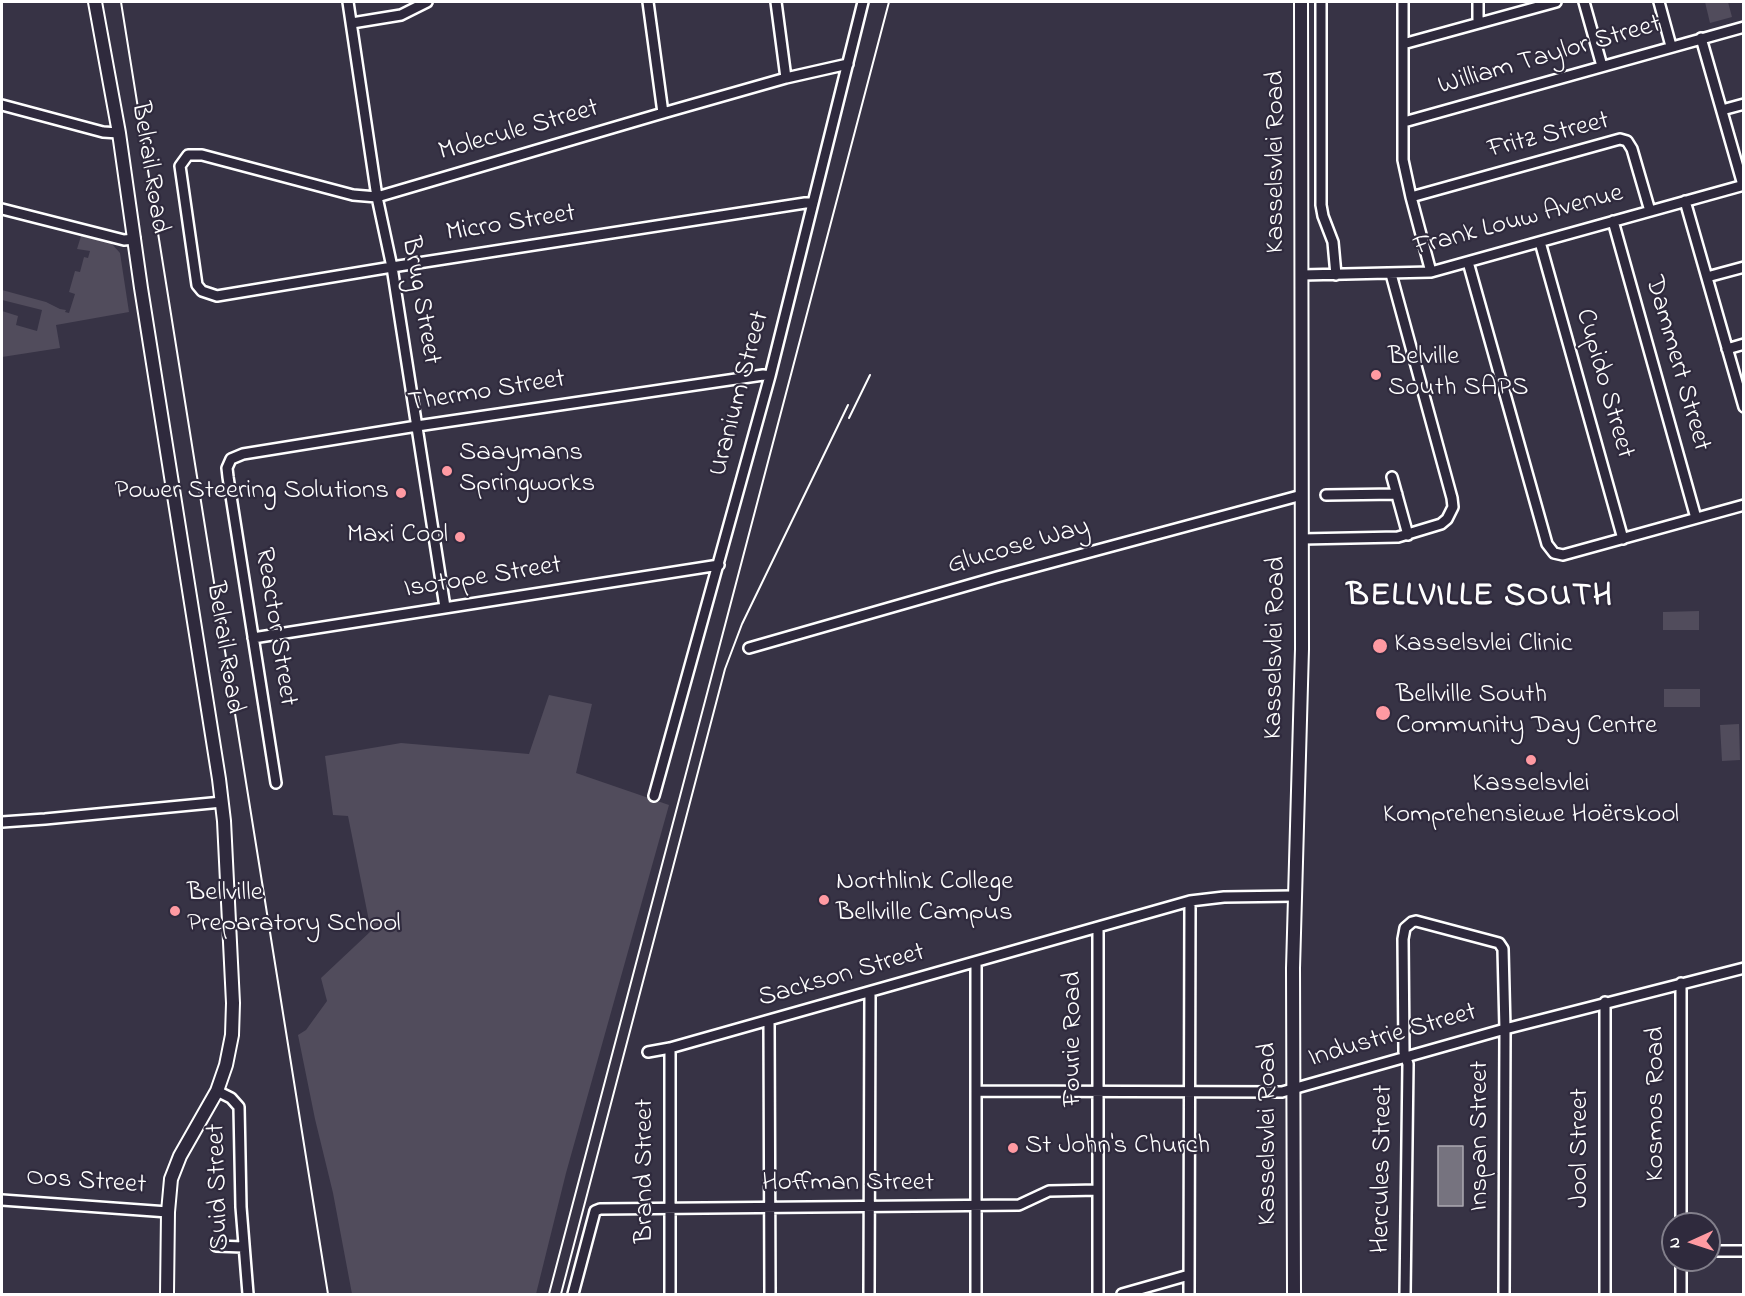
<!DOCTYPE html>
<html>
<head>
<meta charset="utf-8">
<style>
	body { margin:0 }
	#map { position:relative; width:1745px; height:1296px; overflow:hidden; background:#373345; font-family:"Indie Flower",sans-serif }
	canvas { display:block }
	.frame { position:absolute; inset:0; border:3px solid #fff; pointer-events:none }
	.north { position:absolute; left:1661px; top:1212px; width:60px; height:60px; box-sizing:border-box; background:#2f2a3d; border:2px solid #827f8b; border-radius:50%; rotate:267deg; font-size:16px; font-weight:700; line-height:24px; text-align:center; color:#fff }
	.north::after { content:''; display:block; margin:auto; width:21px; height:27px; background:#ff9aa2; clip-path:polygon(50% 0,100% 100%,50% 72%,0 100%) }
</style>
</head>
<body>
<div id="map">
<canvas width="1745" height="1296"></canvas>
<div class="frame"></div>
<div class="north">N</div>
</div>
<script>
const ctx = document.querySelector('canvas').getContext('2d');
ctx.lineJoin = 'round';
function paint(path, color) { ctx.fillStyle = color; ctx.fill(path, 'evenodd'); }
const shape = rows => new Path2D(rows.map(r => 'M' + r).join(''));
function trace(path, color, width, dash) { ctx.strokeStyle = color; ctx.lineWidth = width; ctx.lineCap = dash ? 'butt' : 'round'; ctx.setLineDash(dash || []); ctx.stroke(path); }
function write(font, color, halo, rows, align = 'center') {
  ctx.font = font + ' "Indie Flower",sans-serif'; ctx.lineWidth = 4.5; ctx.setLineDash([]); ctx.textBaseline = 'middle'; ctx.strokeStyle = halo; ctx.fillStyle = color; for (const [text, x, y, turn = 0] of rows) {
    ctx.save(); ctx.translate(x, y); ctx.rotate((+turn || 0) * Math.PI / 180); ctx.textAlign = isNaN(turn) ? turn : align; if (halo) ctx.strokeText(text, 0, 0); ctx.fillText(text, 0, 0); ctx.restore();
  }
}
paint(shape([
	[1705,2,1728,2,1732,17,1710,23],
	[81,236,111,243,120,253,129,312,56,325,60,348,2,357,2,311,18,316,16,325,37,331,42,310,2,300,2,290,46,302,60,309,66,310,65,312,69,313,75,294,69,292,75,271,80,272,84,257,88,258,90,251,77,249],
	[1699,611,1699,630,1663,630,1663,612],
	[1664,689,1700,689,1700,707,1664,707],
	[549,695,592,704,576,773,669,805,566,1173,536,1294,352,1294,333,1193,315,1119,298,1035,306,1030,327,1001,321,978,371,931,348,816,333,815,325,756,401,743,529,754],
	[1739,724,1740,760,1722,761,1720,725]
]), '#514c5c');
const water = shape([
	[1438,1146,1463,1146,1463,1206,1438,1206,1438,1146]
]);
paint(water, '#76737f');
trace(water, '#adabb2', 1.5);
const minor = shape([
	[348,2,377,197,392,267,445,607],
	[648,2,663,113],
	[776,2,786,78],
	[1321,2,1321,205,1323,216,1333,242,1336,275],
	[1403,2,1403,160,1411,197,1431,272],
	[1584,2,1602,66],
	[1659,2,1671,46],
	[352,23,401,15,427,2],
	[1478,23,1478,2],
	[1701,38,1743,185],
	[1403,44,1556,2],
	[2,105,103,132,119,133],
	[1722,110,1744,104],
	[1404,122,1744,27],
	[1411,197,1620,139,1627,141,1632,149,1650,211],
	[1685,201,1744,407],
	[813,203,805,203,392,267,217,296,202,291,197,285,180,166,188,155,202,155,353,195,377,197,663,113,786,78,848,64],
	[2,209,124,240,135,239],
	[1613,221,1696,518],
	[1540,242,1623,539],
	[1468,262,1547,544,1554,553,1563,555,1744,505],
	[1302,275,1431,272,1744,185],
	[1707,277,1744,267],
	[1727,349,1744,344],
	[1392,477,1408,535],
	[1326,495,1397,494],
	[1302,539,1398,537,1441,524,1447,519,1453,507,1452,498,1391,274],
	[253,638,719,565],
	[749,648,997,577,1302,495],
	[276,783,228,477,227,468,231,459,243,454,417,426,763,375,770,376],
	[654,796,770,376,863,2],
	[2,822,45,819,222,802],
	[1098,928,1098,1294],
	[1681,983,1681,1224],
	[769,1021,770,1294],
	[648,1052,670,1048,1190,901,1224,897,1294,896],
	[217,1091,231,1098,239,1107,241,1207,248,1294],
	[976,1091,1282,1092,1505,1029,1744,968],
	[2,1200,168,1212],
	[216,1246,243,1247],
	[1709,1251,1744,1251],
	[573,1294,594,1215,595,1211,600,1209,1019,1205,1049,1191,1098,1190],
	[670,1294,670,1048],
	[869,1294,870,992],
	[976,1294,976,962],
	[1122,1294,1189,1275],
	[1189,1294,1190,901],
	[1405,1294,1408,1064,1404,1052,1403,939,1405,928,1412,922,1416,921,1499,943,1503,949,1505,1029,1504,1294],
	[1605,1294,1605,1002],
	[1681,1294,1681,1260]
]);
const tertiary = shape([
	[95,2,119,133,141,288,219,779,224,821,233,1003,232,1035,226,1065,217,1091,180,1156,171,1179,168,1212,167,1294],
	[1294,1294,1293,968,1302,649,1301,2]
]);
trace(minor, '#fff', 14);
trace(tertiary, '#fff', 16);
trace(minor, '#2f2a3d', 9);
trace(tertiary, '#2f2a3d', 12);
trace(shape([
	[121,2,328,1294],
	[849,418,870,375],
	[549,1294,889,2],
	[561,1294,725,669,742,624,848,405]
]), '#fff', 2);
for (const [x, y, r, color] of [
	[1376,375,6,"#ff9aa2"],
	[447,471,6,"#ff9aa2"],
	[401,493,6,"#ff9aa2"],
	[460,537,6,"#ff9aa2"],
	[1380,646,8,"#ff9aa2"],
	[1383,713,8,"#ff9aa2"],
	[1531,760,6,"#ff9aa2"],
	[824,900,6,"#ff9aa2"],
	[175,911,6,"#ff9aa2"],
	[1013,1148,6,"#ff9aa2"]
]) { const dot = new Path2D(); dot.arc(x, y, r, 0, 2 * Math.PI); ctx.fillStyle = color; ctx.fill(dot); trace(dot, '#2f2a3d', 2); }
write('27px', '#fff', '#2f2a3d', [
	["William Taylor Street",1550,57,-16],
	["Molecule Street",519,132,-16],
	["Fritz Street",1549,137,-14],
	["Kasselsvlei Road",1278,162,-90],
	["Belrail Road",148,168,81],
	["Frank Louw Avenue",1519,222,-15],
	["Micro Street",511,225,-9],
	["Brug Street",419,301,80],
	["Dammert Street",1676,364,74],
	["Cupido Street",1603,384,74],
	["Thermo Street",487,393,-9],
	["Uranium Street",741,394,-75],
	["Glucose Way",1019,548,-16],
	["Isotope Street",483,579,-9],
	["Reactor Street",274,627,81],
	["Belrail Road",223,648,81],
	["Kasselsvlei Road",1277,648,-89],
	["Sackson Street",842,977,-16],
	["Industrie Street",1393,1037,-16],
	["Fourie Road",1075,1039,-90],
	["Kosmos Road",1658,1104,-90],
	["Kasselsvlei Road",1270,1134,-90],
	["Inspan Street",1482,1136,-90],
	["Jool Street",1582,1148,-90],
	["Hercules Street",1384,1169,-89],
	["Brand Street",647,1171,-90],
	["Oos Street",86,1183,4],
	["Hoffman Street",848,1185],
	["Suid Street",220,1187,-92]
]);
write('27px', '#fff', '#2f2a3d', [
	["Belville",1388,359],
	["South SAPS",1388,390],
	["Saaymans",459,455],
	["Springworks",459,486],
	["Power Steering Solutions",389,493,"right"],
	["Maxi Cool",448,537,"right"],
	["Kasselsvlei Clinic",1394,646],
	["Bellville South",1396,697],
	["Community Day Centre",1396,728],
	["Kasselsvlei",1531,786,"center"],
	["Komprehensiewe Hoërskool",1531,817,"center"],
	["Northlink College",836,884],
	["Bellville Campus",836,915],
	["Bellville",187,895],
	["Preparatory School",187,926],
	["St John's Church",1025,1148]
], 'left');
ctx.letterSpacing = '1.5px';
write('bold 33px', '#fff', '#2f2a3d', [
	["BELLVILLE SOUTH",1480,599]
]);
ctx.letterSpacing = '0px';
</script>
</body>
</html>
